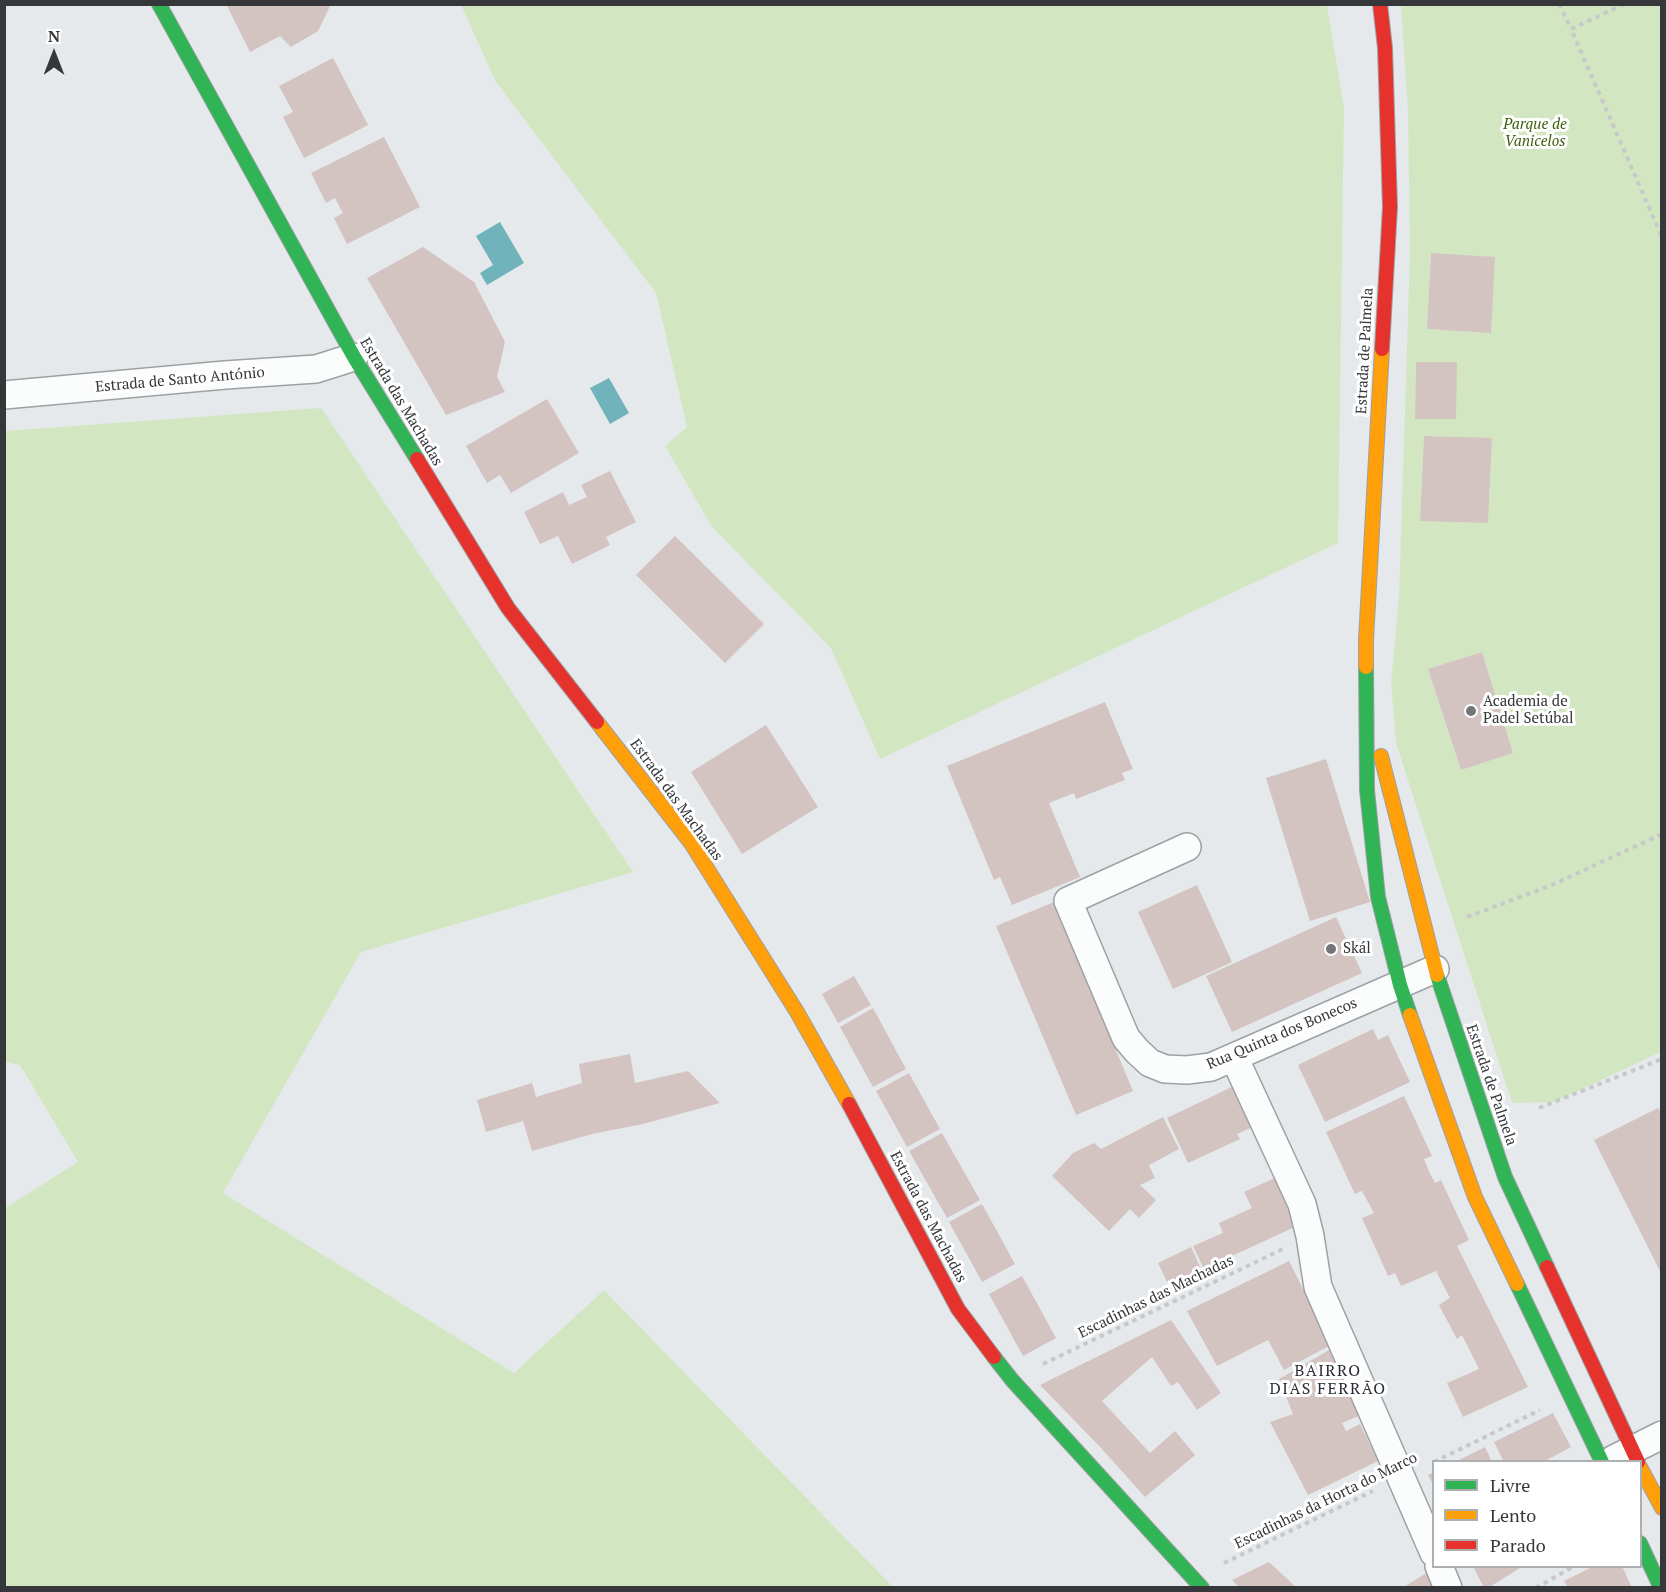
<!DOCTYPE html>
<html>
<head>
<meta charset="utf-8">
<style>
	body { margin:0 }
	#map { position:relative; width:1666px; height:1592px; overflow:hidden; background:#e6e9ec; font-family:"PT Serif",serif }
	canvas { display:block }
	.frame { position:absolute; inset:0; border:6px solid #35373a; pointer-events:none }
	.legend { position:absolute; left:1432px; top:1460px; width:210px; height:108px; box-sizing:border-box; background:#fff; border:2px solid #aeafb0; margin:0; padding:8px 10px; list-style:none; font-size:18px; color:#35373a }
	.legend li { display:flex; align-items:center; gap:12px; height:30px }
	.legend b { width:30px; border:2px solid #aeafb0 }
	.north { position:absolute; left:24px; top:24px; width:60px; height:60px; -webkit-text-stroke:4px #fff; paint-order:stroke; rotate:0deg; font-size:16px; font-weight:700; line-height:24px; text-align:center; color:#35373a }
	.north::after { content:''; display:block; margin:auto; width:21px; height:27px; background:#35373a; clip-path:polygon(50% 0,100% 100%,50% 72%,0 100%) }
</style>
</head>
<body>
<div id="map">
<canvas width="1666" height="1592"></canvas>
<div class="frame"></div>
<ul class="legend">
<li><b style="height:8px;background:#30b455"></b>Livre</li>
<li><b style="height:8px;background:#ff9f0a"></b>Lento</li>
<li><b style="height:8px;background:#e5322d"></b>Parado</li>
</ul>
<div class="north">N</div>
</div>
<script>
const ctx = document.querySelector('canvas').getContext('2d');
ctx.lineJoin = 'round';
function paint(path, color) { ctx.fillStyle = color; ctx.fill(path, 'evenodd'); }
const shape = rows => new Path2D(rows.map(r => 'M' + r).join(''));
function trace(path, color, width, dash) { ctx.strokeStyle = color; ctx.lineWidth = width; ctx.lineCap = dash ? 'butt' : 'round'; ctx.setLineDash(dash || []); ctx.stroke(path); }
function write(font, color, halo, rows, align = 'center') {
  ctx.font = font + ' "PT Serif",serif'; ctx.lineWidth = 6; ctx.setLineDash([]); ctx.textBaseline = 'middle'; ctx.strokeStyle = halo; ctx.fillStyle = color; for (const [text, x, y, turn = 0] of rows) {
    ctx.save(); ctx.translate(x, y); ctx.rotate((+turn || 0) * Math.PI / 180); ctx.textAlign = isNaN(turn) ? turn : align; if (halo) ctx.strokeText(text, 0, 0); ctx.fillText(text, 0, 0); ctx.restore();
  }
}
paint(shape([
	[461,5,1327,5,1344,108,1338,543,880,759,831,648,712,527,665,446,687,427,656,293,496,82],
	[1401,5,1661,5,1661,1052,1554,1102,1512,1103,1396,743,1391,683,1399,597,1410,252,1408,113],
	[1431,254,1495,258,1490,333,1427,329],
	[1416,362,1456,362,1456,419,1415,419],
	[1424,436,1492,439,1488,523,1420,520],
	[1482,652,1513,753,1461,770,1428,669],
	[321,408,633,872,361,952,223,1193,514,1373,604,1290,893,1587,5,1587,5,1208,78,1162,20,1065,5,1062,5,431]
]), '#d2e7c1');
paint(shape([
	[500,222,524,263,487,285,480,273,493,265,476,236],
	[609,378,629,413,610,424,590,388]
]), '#70b3ba');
paint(shape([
	[226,4,331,4,318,31,291,47,280,36,250,52],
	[333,58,368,125,304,158,283,117,293,112,279,86],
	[384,137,420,207,347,244,334,218,343,213,335,198,326,203,311,173],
	[423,247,474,282,505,342,497,377,505,392,446,415,367,278],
	[1431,253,1495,257,1491,333,1427,329],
	[1416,362,1457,362,1456,419,1415,419],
	[547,399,579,453,511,493,500,475,487,483,466,446],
	[1424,436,1492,438,1488,523,1420,521],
	[610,471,636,522,606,537,610,545,572,564,558,536,540,544,524,512,563,492,569,505,587,497,581,485],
	[675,536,764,624,725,663,636,575],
	[1482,652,1513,753,1461,770,1428,669],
	[1105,702,1133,769,1122,773,1125,780,1076,799,1074,793,1049,803,1080,877,1012,905,1000,877,994,880,947,766],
	[766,725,818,807,742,854,691,772],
	[1326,759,1370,902,1310,921,1266,778],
	[1197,885,1232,962,1173,989,1138,912],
	[1054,902,1133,1091,1076,1115,996,926],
	[1336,917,1362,973,1232,1032,1206,976],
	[854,976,871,1005,838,1023,822,994],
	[873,1008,906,1069,873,1087,840,1027],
	[1373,1029,1378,1040,1388,1035,1410,1082,1325,1122,1298,1065],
	[630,1054,635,1083,688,1071,720,1103,643,1124,592,1134,532,1151,523,1121,486,1132,477,1100,532,1083,536,1097,582,1083,579,1064],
	[909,1073,940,1129,907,1147,876,1091],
	[1236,1085,1255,1126,1237,1134,1240,1139,1188,1163,1167,1118],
	[1404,1096,1432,1156,1424,1159,1430,1174,1435,1183,1441,1180,1469,1240,1457,1246,1528,1387,1463,1417,1447,1383,1479,1369,1462,1335,1457,1339,1439,1305,1450,1298,1436,1271,1401,1286,1395,1273,1388,1276,1362,1218,1374,1213,1362,1191,1355,1194,1326,1132],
	[1658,1108,1662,1114,1662,1275,1594,1140],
	[1163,1117,1179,1149,1149,1165,1155,1178,1140,1185,1156,1200,1139,1218,1130,1209,1109,1231,1052,1176,1073,1153,1094,1143,1101,1149],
	[942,1133,980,1200,947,1218,909,1151],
	[1277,1177,1299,1225,1204,1269,1193,1246,1223,1233,1219,1223,1252,1208,1244,1192],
	[982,1204,1015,1264,982,1282,949,1222],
	[1191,1247,1202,1271,1169,1286,1158,1263],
	[1289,1261,1331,1345,1284,1370,1268,1340,1217,1366,1187,1311],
	[1022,1276,1056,1338,1023,1356,989,1294],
	[1171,1320,1221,1393,1197,1410,1178,1382,1171,1386,1152,1357,1102,1401,1150,1453,1175,1431,1195,1455,1145,1497,1101,1448,1040,1385],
	[1331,1349,1349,1387,1346,1389,1359,1416,1342,1423,1346,1431,1360,1424,1378,1461,1308,1495,1270,1422,1293,1414,1279,1379],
	[1553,1413,1571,1447,1543,1462,1504,1462,1494,1442],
	[1485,1447,1492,1462,1455,1462],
	[1434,1472,1434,1486,1428,1475],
	[1269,1562,1297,1588,1240,1588,1232,1580],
	[1473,1566,1523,1566,1488,1588,1484,1588],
	[1594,1566,1622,1566,1632,1588,1568,1588,1564,1581],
	[1433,1569,1441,1588,1402,1588]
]), '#d3c3c1');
const street = shape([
	[4,395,225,375,316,369,354,357],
	[1187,847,1068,901,1126,1038,1137,1051,1150,1063,1165,1069,1187,1070,1211,1067,1435,969],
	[1234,1057,1302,1204,1310,1236,1318,1287,1434,1553],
	[1614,1459,1662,1435],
	[1439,1566,1448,1588]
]);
const fast = shape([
	[159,4,354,357,417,459],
	[1366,667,1367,790,1378,897,1400,985,1410,1015],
	[1437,975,1505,1177,1547,1267],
	[1517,1284,1602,1462],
	[994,1357,1012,1380,1202,1588],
	[1640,1543,1661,1588]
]);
const slow = shape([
	[1366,667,1366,640,1382,349],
	[597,722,691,843,797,1012,849,1104],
	[1381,756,1437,975],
	[1410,1015,1475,1197,1517,1284],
	[1640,1467,1662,1508]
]);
const jam = shape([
	[1380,4,1385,48,1390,207,1382,349],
	[417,459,508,608,597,722],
	[849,1104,958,1309,994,1357],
	[1547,1267,1638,1462]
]);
trace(street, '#9ea0a3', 30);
trace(fast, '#9ea0a3', 16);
trace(slow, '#9ea0a3', 16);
trace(jam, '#9ea0a3', 16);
trace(shape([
	[1559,4,1571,29],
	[1624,4,1571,29,1662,237],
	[1467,917,1552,885,1662,834],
	[1539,1108,1662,1059],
	[1043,1364,1283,1249],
	[1434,1462,1540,1410],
	[1224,1563,1373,1491],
	[1536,1588,1574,1566]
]), '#c7c8ca', 4, [4.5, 4.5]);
trace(street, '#fbfcfc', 27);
trace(fast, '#30b455', 14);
trace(slow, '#ff9f0a', 14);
trace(jam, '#e5322d', 14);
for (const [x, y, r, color] of [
	[1471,711,6,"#737578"],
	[1331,949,6,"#737578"]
]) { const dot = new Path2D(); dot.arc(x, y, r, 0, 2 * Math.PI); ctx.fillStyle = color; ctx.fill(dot); trace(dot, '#fff', 2); }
write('italic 15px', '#3f600d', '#fff', [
	["Parque de",1535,125],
	["Vanicelos",1535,142]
]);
write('15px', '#35373a', '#fff', [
	["Estrada de Palmela",1365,351,-87],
	["Estrada de Santo António",180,380,-5],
	["Estrada das Machadas",401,402,59],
	["Estrada das Machadas",676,800,54],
	["Rua Quinta dos Bonecos",1282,1034,-23],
	["Estrada de Palmela",1491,1085,71],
	["Estrada das Machadas",928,1217,62],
	["Escadinhas das Machadas",1156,1297,-26],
	["Escadinhas da Horta do Marco",1326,1501,-26]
]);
write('15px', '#35373a', '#fff', [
	["Academia de",1483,702],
	["Padel Setúbal",1483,719],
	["Skál",1343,949]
], 'left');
ctx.letterSpacing = '1.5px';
write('16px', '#292d33', '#fff', [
	["BAIRRO",1328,1371],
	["DIAS FERRÃO",1328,1389]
]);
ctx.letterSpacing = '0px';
</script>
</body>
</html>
